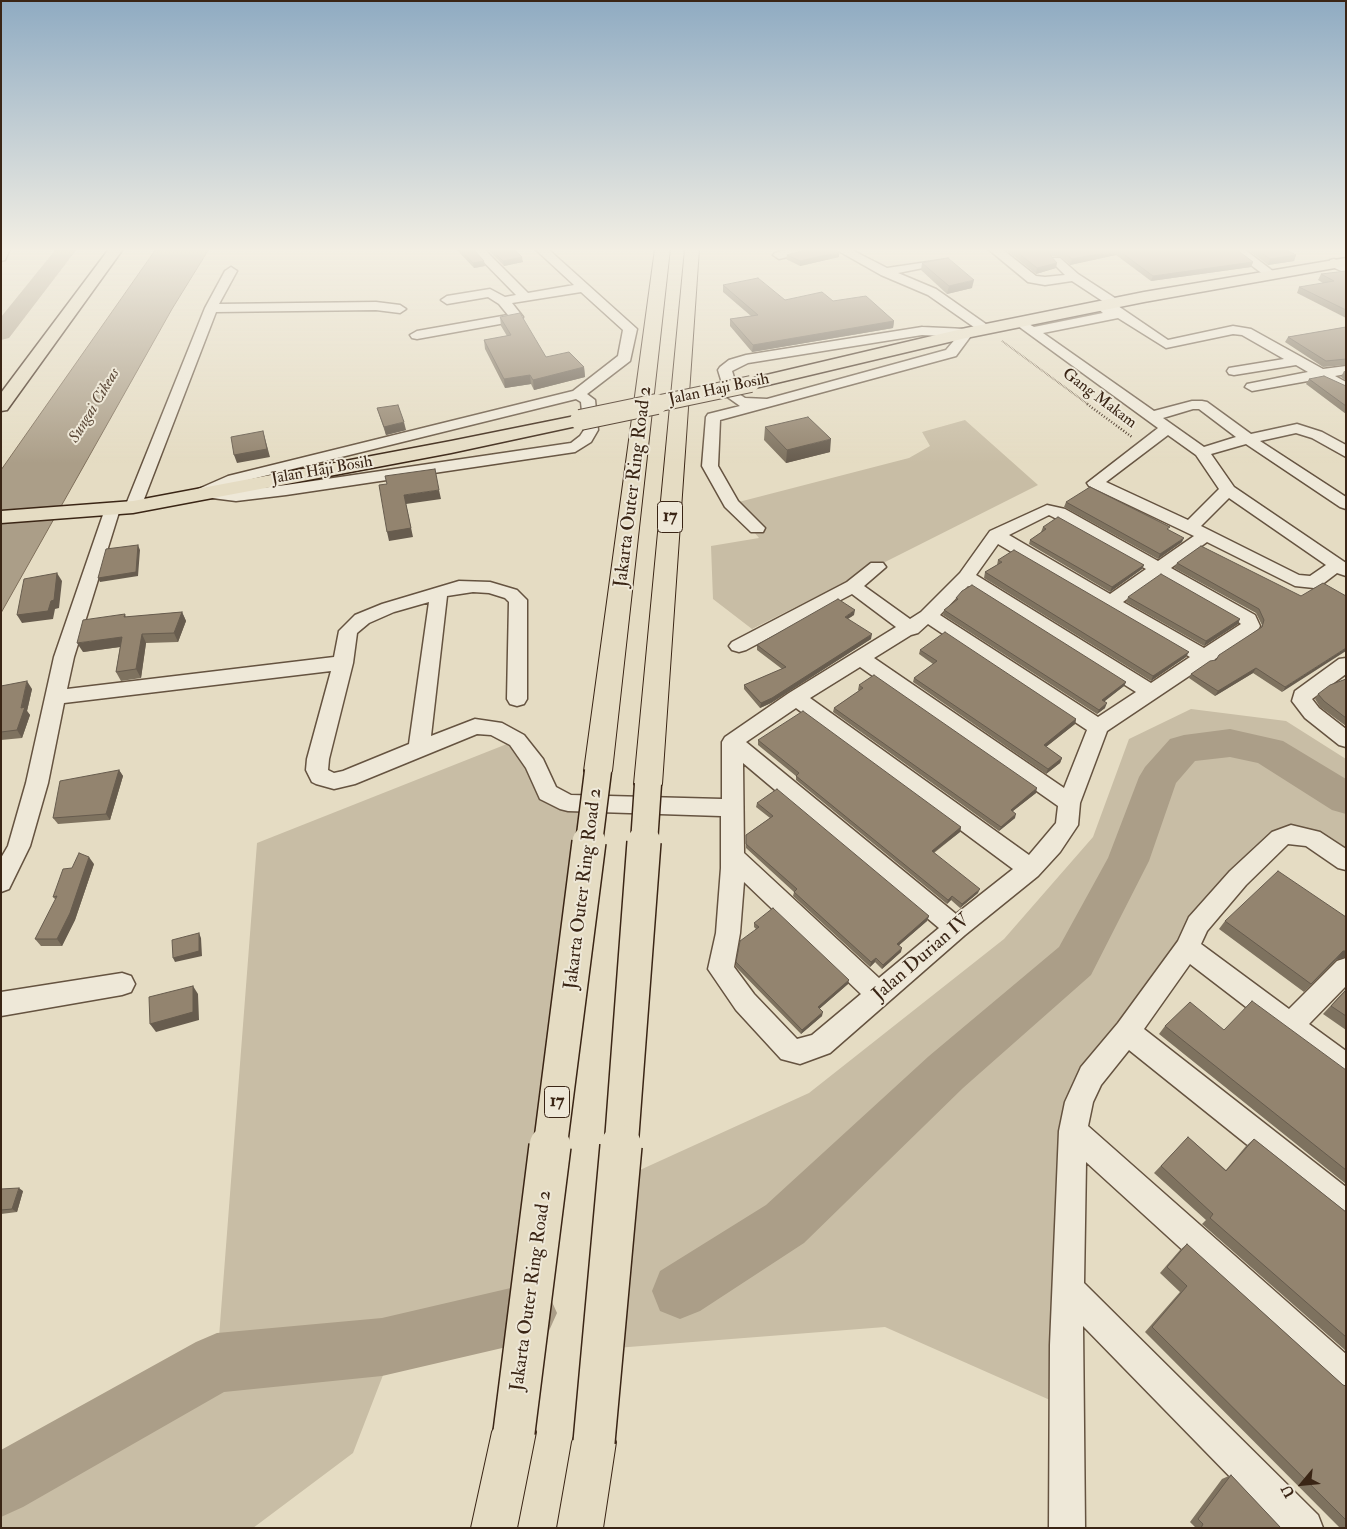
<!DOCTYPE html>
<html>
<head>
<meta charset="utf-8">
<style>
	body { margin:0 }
	#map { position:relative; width:1347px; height:1529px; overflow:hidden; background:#e5dcc3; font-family:"IM FELL Double Pica",serif }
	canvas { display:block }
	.frame { position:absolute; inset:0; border:2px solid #3a2515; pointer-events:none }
	.north { position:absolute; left:1277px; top:1459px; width:50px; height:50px; -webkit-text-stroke:4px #eee8d8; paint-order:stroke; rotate:242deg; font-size:14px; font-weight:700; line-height:20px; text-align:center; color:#3a2515 }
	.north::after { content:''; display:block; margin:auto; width:18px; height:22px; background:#3a2515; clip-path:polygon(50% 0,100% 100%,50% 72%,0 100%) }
</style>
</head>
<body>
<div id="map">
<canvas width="1347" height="1529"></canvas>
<div class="frame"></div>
<div class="north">U</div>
</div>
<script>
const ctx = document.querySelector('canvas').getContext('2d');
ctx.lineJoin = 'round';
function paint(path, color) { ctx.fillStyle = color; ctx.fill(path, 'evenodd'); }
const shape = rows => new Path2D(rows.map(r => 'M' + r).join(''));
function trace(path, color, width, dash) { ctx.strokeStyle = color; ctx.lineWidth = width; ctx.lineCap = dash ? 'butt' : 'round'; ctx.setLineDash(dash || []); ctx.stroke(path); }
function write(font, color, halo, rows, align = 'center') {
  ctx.font = font + ' "IM FELL Double Pica",serif'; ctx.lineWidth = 4; ctx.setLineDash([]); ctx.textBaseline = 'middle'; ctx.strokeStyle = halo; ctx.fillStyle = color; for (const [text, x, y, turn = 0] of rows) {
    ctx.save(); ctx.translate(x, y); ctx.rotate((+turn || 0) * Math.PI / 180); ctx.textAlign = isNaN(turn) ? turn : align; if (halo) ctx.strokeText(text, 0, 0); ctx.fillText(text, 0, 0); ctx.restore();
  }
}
paint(shape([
	[965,420,1038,485,752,629,713,599,711,546,759,538,731,504,909,458,930,446,922,432],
	[1191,709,1286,721,1346,759,1346,861,1324,845,1280,838,1091,1076,1059,1404,885,1327,603,1349,618,1180,809,1093,1004,939,1093,837,1129,739],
	[517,740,548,793,594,806,528,1313,395,1344,353,1453,253,1528,1,1528,1,1485,217,1363,257,843]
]), '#c8bda5');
const water = shape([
	[156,249,209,249,172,309,1,613,1,470,156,249]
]);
paint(water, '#ab9e88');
trace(water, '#7e6e5a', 1);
paint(shape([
	[56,249,77,249,9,338,1,340,1,317,56,249],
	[1230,729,1283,741,1346,779,1346,814,1332,810,1258,763,1230,757,1195,761,1176,783,1149,861,1091,975,963,1088,804,1243,700,1311,680,1319,660,1311,652,1291,660,1271,766,1205,929,1056,1059,947,1108,858,1139,777,1145,767,1170,739,1184,735,1230,729],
	[528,1284,548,1293,557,1313,548,1333,528,1342,382,1376,224,1392,23,1507,1,1517,1,1450,196,1342,217,1333,382,1318,528,1284]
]), '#ab9e88');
const minor = shape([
	[1,249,10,249,5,260,1,261,1,249],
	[471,249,484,249,528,293,574,285,535,249,548,249,637,329,630,361,587,394,595,400,598,430,591,442,575,452,286,495,236,501,196,496,194,493,196,490,228,476,573,391,618,356,623,330,581,292,512,303,523,317,522,320,417,339,412,338,410,335,417,331,508,315,499,304,488,297,447,304,441,300,447,296,490,289,505,297,516,295,471,249],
	[576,399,581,402,584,430,580,436,571,443,286,485,236,491,222,490,240,482,576,399],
	[790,249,814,249,812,251,779,259,773,255,775,253,790,249],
	[835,249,850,249,887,268,948,259,948,263,898,273,936,289,993,329,991,332,981,332,928,295,881,275,835,249],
	[988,249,1002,249,1036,276,1045,277,1065,275,1050,260,1052,258,1060,258,1078,274,1118,300,1120,303,1118,306,1168,340,1233,326,1251,329,1323,369,1346,366,1346,374,1335,376,1346,382,1346,392,1319,379,1252,391,1245,387,1247,384,1308,372,1296,365,1234,375,1229,374,1227,371,1229,368,1284,359,1242,335,1233,334,1166,348,1118,318,1043,333,1154,411,1192,401,1202,401,1207,402,1251,434,1297,424,1322,432,1346,445,1346,457,1312,438,1296,433,1260,441,1346,497,1346,509,1340,507,1246,444,1211,454,1234,487,1346,563,1346,576,1337,573,1320,586,1314,588,1295,586,1207,542,1171,568,1255,615,1260,626,1258,630,1215,659,1213,663,1207,664,1107,731,1080,803,1078,825,1060,852,1038,876,965,935,830,1053,800,1064,781,1059,736,1010,708,969,716,933,721,868,721,816,568,811,560,809,540,799,526,768,510,745,491,735,477,734,355,784,334,789,316,784,312,782,306,770,307,759,331,671,64,703,48,783,30,846,9,889,1,892,1,858,8,846,26,783,54,657,106,506,118,506,120,509,74,657,67,689,334,657,339,631,355,615,382,604,459,581,490,582,517,590,527,600,527,699,524,704,517,706,510,704,507,699,509,602,505,598,489,593,473,592,447,596,431,736,475,719,502,723,524,735,543,759,556,787,571,795,722,799,722,742,725,737,789,693,896,627,852,594,746,650,739,652,732,650,729,646,732,642,847,582,871,563,883,563,886,567,864,586,910,619,921,612,960,573,990,531,1047,505,1065,509,1158,561,1194,536,1089,486,1087,483,1158,428,1014,323,1020,319,1034,327,1103,313,1096,307,1104,302,1072,281,1045,285,1028,282,988,249],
	[1193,409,1199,409,1236,437,1204,447,1163,418,1193,409],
	[1168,435,1196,455,1219,489,1188,520,1106,482,1168,435],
	[1229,498,1326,565,1310,576,1299,575,1201,526,1229,498],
	[1049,515,1053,517,1146,569,1110,594,1009,535,1049,515],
	[998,544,1190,657,1151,683,976,575,998,544],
	[1159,576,1236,620,1241,624,1204,648,1123,602,1159,576],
	[968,586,1136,692,1098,717,940,615,968,586],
	[429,602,409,744,343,771,334,773,328,770,329,759,353,663,357,633,369,623,394,612,429,602],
	[928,624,1087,730,1064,788,874,658,911,635,918,633,928,624],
	[860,667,1058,806,1056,823,1029,855,810,698,860,667],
	[796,708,1013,869,956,914,746,742,796,708],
	[743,763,939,928,879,978,744,853,743,763],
	[744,882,861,994,812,1035,797,1039,754,994,734,967,740,933,744,882],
	[1230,249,1244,249,1278,275,1276,278,1268,278,1230,249],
	[1334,259,1346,264,1346,273,1330,266,1330,260,1334,259],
	[231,267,237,271,219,304,376,302,400,305,406,309,400,313,376,310,216,312,141,507,139,510,127,510,125,507,205,308,225,271,231,267],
	[922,327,966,329,973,333,956,356,720,420,718,466,738,501,765,528,763,532,751,532,725,507,702,466,706,417,708,414,740,406,726,396,718,370,720,367,729,360,746,355,922,327],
	[922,335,957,337,946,350,767,399,745,398,739,394,732,371,748,363,922,335],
	[1346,658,1346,674,1312,699,1319,708,1346,729,1346,747,1339,745,1305,718,1292,701,1295,691,1339,659,1346,658],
	[1291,825,1320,832,1346,849,1346,870,1338,868,1306,846,1288,844,1246,885,1207,931,1201,944,1289,1009,1337,961,1346,958,1346,986,1309,1024,1346,1051,1346,1080,1336,1076,1190,964,1144,1029,1346,1187,1346,1221,1336,1216,1129,1050,1101,1085,1093,1102,1088,1126,1346,1354,1346,1392,1334,1388,1086,1162,1084,1283,1318,1515,1323,1528,1280,1528,1083,1326,1085,1528,1049,1528,1050,1345,1059,1131,1065,1102,1081,1067,1118,1023,1178,941,1189,917,1230,871,1272,832,1291,825],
	[122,973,131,976,135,984,131,992,122,995,1,1016,1,992,122,973]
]);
const major = shape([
	[109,249,123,249,7,410,1,411,1,393,109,249],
	[1346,258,1346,266,1144,302,966,338,751,389,745,388,742,384,745,380,966,328,1144,292,1346,258],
	[580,415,586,416,589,420,586,424,451,453,133,513,1,523,1,511,133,501,451,441,580,415]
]);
const highway = shape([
	[655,249,670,249,612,771,608,778,598,781,588,778,584,771,655,249],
	[685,249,699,249,662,784,658,791,648,795,638,791,634,784,685,249],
	[514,1410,529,1417,536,1432,517,1528,471,1528,492,1432,499,1417,514,1410],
	[594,1420,610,1426,616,1442,603,1528,557,1528,572,1442,578,1426,594,1420]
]);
trace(minor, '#655340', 3);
trace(major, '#3a2515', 3);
trace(highway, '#3a2515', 2);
trace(shape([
	[1002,341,1089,405]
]), '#3a2515', 2, [0.5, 1]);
trace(shape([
	[1087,404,1132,437]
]), '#3a2515', 2.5, [1, 2]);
paint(minor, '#eee8d8');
paint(major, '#e5dcc3');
paint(highway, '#e5dcc3');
const majorBridgeFar1 = shape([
	[651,405,751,384]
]);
const majorBridge = shape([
	[580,420,657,404]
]);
const highwayBridgeFar2 = shape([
	[589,843,598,771],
	[644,843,648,784]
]);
const highwayBridgeFar1 = shape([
	[550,1148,589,842],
	[621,1148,644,842]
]);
const highwayBridge = shape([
	[514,1432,550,1146],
	[594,1442,621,1146]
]);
trace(majorBridgeFar1, '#3a2515', 18, []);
trace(majorBridge, '#3a2515', 22, []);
trace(highwayBridgeFar2, '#3a2515', 29, []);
trace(highwayBridgeFar1, '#3a2515', 36, []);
trace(highwayBridge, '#3a2515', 44, []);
trace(majorBridgeFar1, '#e5dcc3', 16);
trace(majorBridge, '#e5dcc3', 20);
trace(highwayBridgeFar2, '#e5dcc3', 26);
trace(highwayBridgeFar1, '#e5dcc3', 33);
trace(highwayBridge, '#e5dcc3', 41);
paint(shape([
	[456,249,473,249,485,266,474,268],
	[487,249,514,249,523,262,504,266],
	[1005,249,1236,249,1253,262,1251,267,1151,281,1116,255,1070,265,1061,257,1052,256,1051,257,1056,268,1036,274],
	[1247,249,1285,249,1296,255,1294,261,1268,265],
	[839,252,839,257,800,266,786,259,787,255],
	[922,263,972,288,947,294,921,270],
	[1346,271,1346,318,1297,293,1299,287,1323,283,1318,280,1321,274],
	[723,285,785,300,833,301,894,321,893,328,752,352,730,326,730,319,751,316,723,292],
	[500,317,546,357,584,367,585,377,534,390,531,384,505,388,485,349,484,340,507,336,501,326],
	[1346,327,1346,365,1323,367,1285,342,1288,337],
	[1344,371,1346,371,1346,381,1341,377],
	[1309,379,1346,386,1346,414,1306,384],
	[377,408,406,430,386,435],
	[765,427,830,452,786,463,764,440],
	[1066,502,1182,542,1158,559,1064,507],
	[1043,527,1144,565,1142,569,1110,592,1029,544,1030,540,1042,532,1041,532],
	[998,560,1186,657,1151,681,984,578,985,572,997,565],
	[1177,563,1301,596,1346,596,1282,692,1253,673,1215,696,1189,678,1191,674,1216,660,1261,627,1262,625,1256,613,1174,568],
	[1128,597,1238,624,1204,646,1126,602],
	[956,598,1126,682,1124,686,1104,701,1105,708,1097,714,943,615,944,610,955,602],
	[182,612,186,621,178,642,146,643,141,678,121,681,116,672,120,647,83,652,125,614,126,617],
	[854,615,848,619,871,639,771,703,760,708,744,689,744,685,782,669,757,650,757,645],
	[920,650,1076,719,1075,724,1046,747,1062,758,1060,763,1046,774,913,682,914,678,933,664,919,654],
	[1346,679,1346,726,1320,707,1315,699,1318,694],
	[859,685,1036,793,1013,811,1015,818,999,831,833,712,834,708,859,691,858,690],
	[1,686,32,689,27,711,30,715,22,738,1,740],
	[758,740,961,827,960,832,934,853,978,893,960,908,951,900,947,904,796,780,796,776,758,745],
	[119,770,123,776,110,820,58,824,53,818],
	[757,803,929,916,927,921,899,945,901,952,882,969,875,962,870,967,793,896,794,892,746,848,746,835,770,818,756,807],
	[94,864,75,920,62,946,41,946,35,939,56,900,53,897,72,868],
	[1225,921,1336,960,1304,992,1219,929],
	[754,923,848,984,819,1009,822,1016,801,1034,736,967,736,962,756,929,754,927],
	[1346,989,1346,1030,1323,1014],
	[1165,1026,1224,1030,1346,1070,1346,1184,1159,1034],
	[1188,1137,1226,1170,1246,1146,1254,1139,1346,1212,1346,1351,1202,1224,1206,1220,1154,1173],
	[1,1189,23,1191,17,1212,1,1214],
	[1187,1244,1343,1385,1346,1386,1346,1528,1340,1528,1145,1332,1180,1292,1160,1273,1180,1250],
	[1231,1475,1281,1528,1194,1528,1195,1527,1190,1522,1222,1479]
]), '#7e725f');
paint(shape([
	[1118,250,1116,255,1070,265,1072,259],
	[839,252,839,257,800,266,800,261],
	[1296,255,1294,261,1268,265,1270,259],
	[522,257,523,262,504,266,503,261],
	[484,261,485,266,474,268,473,263],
	[1253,262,1251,267,1151,281,1153,276],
	[1057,263,1056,268,1036,274,1037,268],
	[974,280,972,288,947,294,949,286],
	[894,321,893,328,752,352,753,345],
	[584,367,585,377,534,390,533,380],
	[530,375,531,384,505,388,504,379],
	[404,422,406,430,386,435,384,427],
	[263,431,270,457,237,463,234,455],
	[831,439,830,452,786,463,787,450],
	[439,490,441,499,406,504,413,537,389,541,387,532,404,495],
	[1184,538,1182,542,1158,559,1160,554],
	[138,545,140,550,138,576,100,582,98,578],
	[1144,565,1142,569,1110,592,1112,587],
	[57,573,62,581,59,608,55,609,53,619,22,623,17,615],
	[855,610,854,615,844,621,845,617],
	[182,612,186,621,178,642,174,633],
	[1240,619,1238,624,1204,646,1206,641],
	[142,634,146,643,141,678,136,669],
	[872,634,871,639,771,703,760,708,761,703],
	[122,637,127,646,83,652,77,643],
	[1346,648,1346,651,1282,692,1285,687],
	[1189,652,1186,657,1151,681,1153,676],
	[1256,668,1253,673,1215,696,1218,691],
	[27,681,32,689,27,711,30,715,22,738,17,730],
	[1126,682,1124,686,1100,705,1102,700],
	[1107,703,1105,708,1097,714,1099,710],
	[1076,719,1075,724,1042,750,1044,745],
	[1062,758,1060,763,1046,774,1048,769],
	[119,770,123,776,110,820,106,814],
	[1037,788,1036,793,1009,814,1011,810],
	[1016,814,1015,818,999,831,1001,827],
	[961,827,960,832,930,855,932,851],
	[89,857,94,864,75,920,62,946,57,939],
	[980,889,978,893,960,908,962,904],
	[952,896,951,900,947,904,948,900],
	[929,916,927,921,896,948,897,944],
	[199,933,201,938,202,956,175,962,173,958],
	[902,948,901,952,882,969,883,965],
	[1343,951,1346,951,1346,957,1336,960,1304,992],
	[876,958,875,962,870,967,871,962],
	[849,980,848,984,817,1011,818,1007],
	[193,986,198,994,199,1020,156,1032,150,1024],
	[823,1012,822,1016,801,1034,802,1030],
	[19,1188,23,1191,17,1212,12,1209]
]), '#675c4e');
const building = shape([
	[460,249,473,249,484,261,473,263,460,249],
	[491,249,514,249,522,257,503,261,491,249],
	[809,249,834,249,839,252,800,261,787,255,809,249],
	[1013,249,1236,249,1253,262,1153,276,1118,250,1072,259,1063,251,1053,251,1050,255,1057,263,1037,268,1013,249],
	[1256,249,1285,249,1296,255,1270,259,1256,249],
	[948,258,974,280,949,286,922,263,948,258],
	[1346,271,1346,310,1299,287,1334,281,1321,274,1346,271],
	[758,278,785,300,822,292,833,301,866,296,894,321,753,345,730,319,758,315,723,285,758,278],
	[520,313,546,357,569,352,584,367,533,380,530,375,504,379,484,340,511,335,500,317,520,313],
	[1346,327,1346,359,1326,361,1288,337,1346,327],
	[1324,376,1346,386,1346,406,1309,379,1324,376],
	[398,405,404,422,384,427,377,408,398,405],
	[808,417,831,439,787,450,765,427,808,417],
	[263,431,267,449,234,455,231,437,263,431],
	[435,469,439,490,404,495,411,528,387,532,379,485,387,484,385,476,435,469],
	[1090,487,1170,527,1167,529,1184,538,1160,554,1066,502,1090,487],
	[1058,517,1144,565,1112,587,1030,540,1046,529,1043,527,1058,517],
	[138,545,136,572,98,578,106,549,138,545],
	[1201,546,1301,596,1323,583,1346,596,1346,648,1285,687,1256,668,1218,691,1191,674,1210,661,1216,660,1219,655,1262,627,1264,620,1259,609,1177,563,1201,546],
	[1014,550,1189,652,1153,676,985,572,1002,562,998,560,1014,550],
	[57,573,54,600,51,601,48,611,17,615,24,579,57,573],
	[1161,574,1240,619,1206,641,1128,597,1161,574],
	[972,585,1126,682,1102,700,1107,703,1099,710,944,610,958,599,956,598,962,591,972,585],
	[838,599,855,610,845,617,872,634,772,698,761,703,744,685,786,667,757,645,838,599],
	[182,612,174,633,142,634,136,669,116,672,122,637,77,643,83,620,125,614,124,617,182,612],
	[945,632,1076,719,1044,745,1062,758,1048,769,914,678,937,661,920,650,945,632],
	[874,675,1037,788,1011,810,1016,814,1001,827,834,708,863,688,859,685,874,675],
	[1346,679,1346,718,1324,701,1318,694,1330,685,1346,679],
	[27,681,21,708,25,707,17,730,1,732,1,686,27,681],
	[803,711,961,827,932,851,980,889,962,904,952,896,948,900,796,776,799,773,758,740,803,711],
	[119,770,106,814,53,818,60,781,119,770],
	[777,789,929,916,897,944,902,948,883,965,876,958,871,962,794,892,797,889,746,844,746,835,773,816,757,803,777,789],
	[79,853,89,857,70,913,57,939,35,939,57,896,53,897,63,869,72,868,79,853],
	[1278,871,1346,917,1346,951,1343,951,1311,984,1225,921,1278,871],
	[773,908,849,980,818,1007,823,1012,802,1030,736,962,740,941,759,927,754,923,773,908],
	[199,933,199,951,173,958,172,940,199,933],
	[193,986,193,1012,150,1024,149,997,193,986],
	[1346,990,1346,1016,1331,1006,1346,990],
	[1252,1001,1346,1070,1346,1170,1165,1026,1190,1002,1224,1030,1252,1001],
	[1188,1137,1226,1171,1254,1139,1346,1212,1346,1337,1210,1218,1213,1214,1161,1166,1188,1137],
	[19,1188,12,1209,1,1210,1,1189,19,1188],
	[1187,1244,1343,1385,1346,1386,1346,1520,1152,1327,1187,1286,1167,1267,1187,1244],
	[1231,1475,1281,1528,1201,1528,1203,1524,1198,1519,1231,1475]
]);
paint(building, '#93846f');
trace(building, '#675c4e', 1);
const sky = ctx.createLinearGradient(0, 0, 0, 463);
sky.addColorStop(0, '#8fabc2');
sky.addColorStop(0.54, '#f3efe4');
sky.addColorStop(1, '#f3efe400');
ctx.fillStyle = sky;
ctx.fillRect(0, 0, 1347, 463);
write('16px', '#3a2515', '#eee8d8', [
	["Jalan Haji Bosih",719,390,-12],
	["Gang Makam",1099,399,37],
	["Jalan Haji Bosih",322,471,-10]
]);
write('italic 16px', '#5c4938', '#eee8d8', [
	["Sungai Cikeas",95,406,-59]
]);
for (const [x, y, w] of [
	[670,517,25],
	[557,1102,25]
]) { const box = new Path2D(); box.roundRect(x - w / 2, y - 15.5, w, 31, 4); ctx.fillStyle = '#eee8d8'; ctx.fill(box); trace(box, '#3a2515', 1); }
write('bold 18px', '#3a2515', null, [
	["17",670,517],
	["17",557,1102]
]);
write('19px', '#3a2515', '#eee8d8', [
	["Jakarta Outer Ring Road 2",634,487,-83],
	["Jakarta Outer Ring Road 2",584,889,-83],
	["Jalan Durian IV",922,958,-41],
	["Jakarta Outer Ring Road 2",532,1291,-82]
]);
</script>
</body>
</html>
